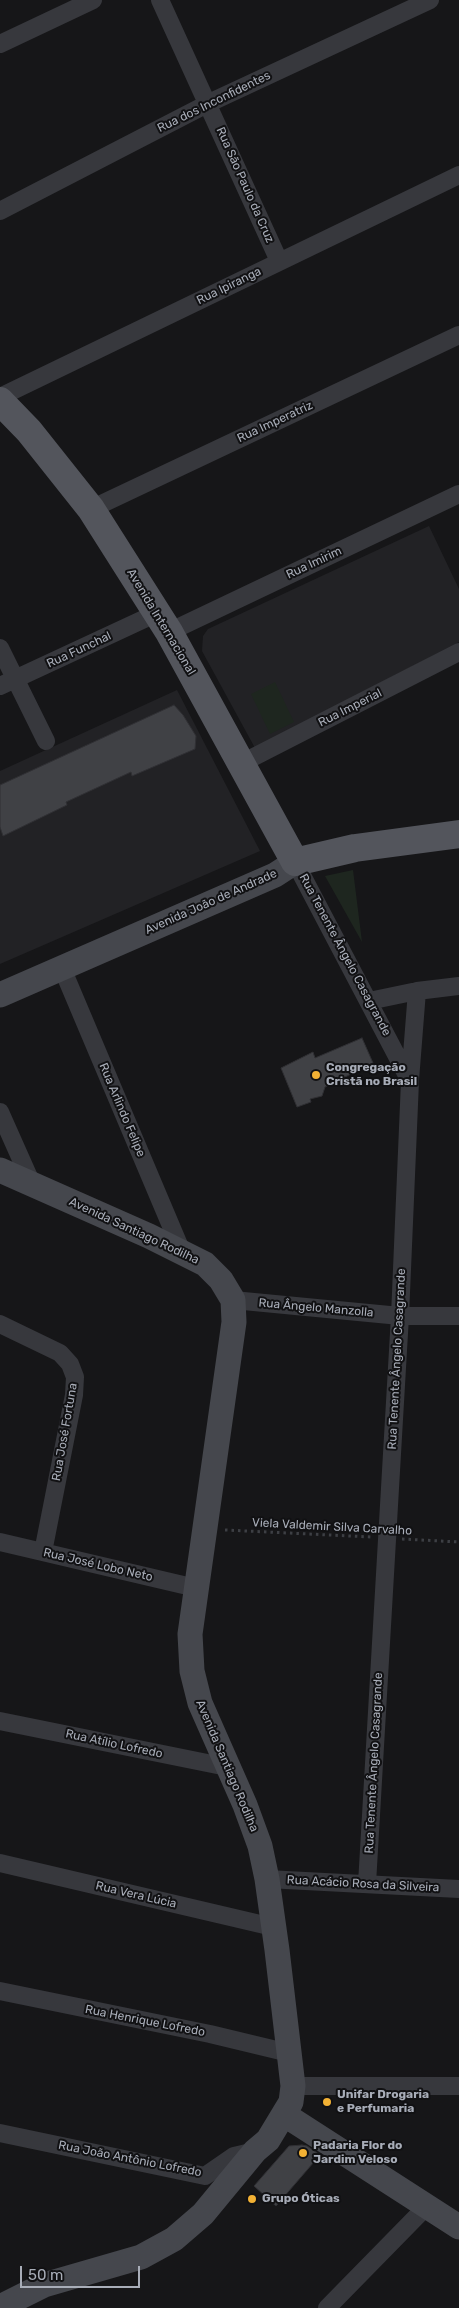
<!DOCTYPE html>
<html>
<head>
<meta charset="utf-8">
<style>
	body { margin:0 }
	#map { position:relative; width:459px; height:2308px; overflow:hidden; background:#161618; font-family:Rubik,sans-serif }
	canvas { display:block }
	.scale { position:absolute; left:20px; top:2266px; width:120px; height:22px; box-sizing:border-box; border:2px solid #a8adb8; border-top:0; padding-left:6px; font-size:15px; line-height:18px; white-space:nowrap; color:#a8adb8; -webkit-text-stroke:4px #111113; paint-order:stroke }
</style>
</head>
<body>
<div id="map">
<canvas width="459" height="2308"></canvas>
<div class="scale">50 m</div>
</div>
<script>
const ctx = document.querySelector('canvas').getContext('2d');
ctx.lineJoin = 'round';
function paint(path, color) { ctx.fillStyle = color; ctx.fill(path, 'evenodd'); }
const shape = rows => new Path2D(rows.map(r => 'M' + r).join(''));
function trace(path, color, width, dash) { ctx.strokeStyle = color; ctx.lineWidth = width; ctx.lineCap = dash ? 'butt' : 'round'; ctx.setLineDash(dash || []); ctx.stroke(path); }
function write(font, color, halo, rows, align = 'center') {
  ctx.font = font + ' Rubik,sans-serif'; ctx.lineWidth = 4; ctx.setLineDash([]); ctx.textBaseline = 'middle'; ctx.strokeStyle = halo; ctx.fillStyle = color; for (const [text, x, y, turn = 0] of rows) {
    ctx.save(); ctx.translate(x, y); ctx.rotate((+turn || 0) * Math.PI / 180); ctx.textAlign = isNaN(turn) ? turn : align; if (halo) ctx.strokeText(text, 0, 0); ctx.fillText(text, 0, 0); ctx.restore();
  }
}
paint(shape([
	[429,526,459,589,459,642,255,748,202,651,203,636,208,629],
	[177,690,260,851,0,964,0,771]
]), '#222225');
paint(shape([
	[275,682,294,722,270,734,251,694],
	[353,870,362,942,325,876]
]), '#1e261f');
const building = shape([
	[174,705,183,715,196,736,195,749,132,776,131,772,66,802,67,805,3,836,0,827,0,785,174,705],
	[362,1038,373,1063,325,1087,322,1096,310,1099,311,1102,297,1107,281,1068,313,1052,315,1058,362,1038],
	[302,2145,307,2146,320,2155,276,2206,254,2186,289,2146,302,2145]
]);
paint(building, '#404145');
trace(building, '#303034', 1);
trace(shape([
	[225,1530,371,1537],
	[402,1539,459,1542]
]), '#3d3f44', 3, [2.5, 4]);
trace(shape([
	[160,0,279,261],
	[0,44,93,0],
	[0,211,209,103,430,0],
	[0,397,459,175],
	[91,509,459,335],
	[169,632,459,494],
	[0,648,46,741],
	[0,686,157,613],
	[242,763,459,652],
	[295,862,410,1081,400,1316,367,1884],
	[62,968,182,1252],
	[369,1001,417,991,459,986],
	[410,1080,417,991],
	[0,1112,32,1184],
	[233,1300,400,1316,459,1316],
	[0,1324,60,1353,70,1364,75,1377,74,1395,43,1552],
	[0,1542,196,1588],
	[0,1721,227,1767],
	[0,1863,273,1927],
	[267,1879,459,1889],
	[0,1991,210,2034,289,2053],
	[293,2086,459,2086],
	[0,2133,205,2176,234,2156,255,2151],
	[327,2308,426,2207]
]), '#37383d', 18);
trace(shape([
	[0,995,275,875,295,862],
	[0,1170,149,1236,205,1264,221,1280,233,1300,234,1322,190,1634,192,1671,200,1703,245,1805,260,1846,267,1879,277,1950,293,2086,291,2102,268,2140,255,2151,203,2214,174,2239,141,2257,44,2285,0,2307],
	[285,2115,459,2227]
]), '#45474d', 25);
trace(shape([
	[0,401,29,431,91,509,169,632,295,862,355,848,459,834]
]), '#53555c', 28);
for (const [x, y, r, color] of [
	[316,1075,5,"#f2b134"],
	[327,2102,5,"#f2b134"],
	[303,2153,5,"#f2b134"],
	[252,2199,5,"#f2b134"]
]) { const dot = new Path2D(); dot.arc(x, y, r, 0, 2 * Math.PI); ctx.fillStyle = color; ctx.fill(dot); trace(dot, '#111113', 2); }
write('12px', '#a8adb8', '#111113', [
	["Rua dos Inconfidentes",214,102,-26],
	["Rua São Paulo da Cruz",245,185,66],
	["Rua Ipiranga",229,286,-26],
	["Rua Imperatriz",275,422,-25],
	["Rua Imirim",314,563,-25],
	["Avenida Internacional",161,622,59],
	["Rua Funchal",79,650,-25],
	["Rua Imperial",350,708,-27],
	["Avenida João de Andrade",211,902,-24],
	["Rua Tenente Ângelo Casagrande",345,955,62],
	["Rua Arlindo Felipe",122,1110,67],
	["Avenida Santiago Rodilha",134,1231,25],
	["Rua Ângelo Manzolla",316,1308,5],
	["Rua Tenente Ângelo Casagrande",397,1359,-87],
	["Rua José Fortuna",65,1432,-80],
	["Viela Valdemir Silva Carvalho",332,1527,3],
	["Rua José Lobo Neto",98,1565,13],
	["Rua Atílio Lofredo",114,1744,12],
	["Rua Tenente Ângelo Casagrande",374,1763,-87],
	["Avenida Santiago Rodilha",227,1766,67],
	["Rua Acácio Rosa da Silveira",363,1884,3],
	["Rua Vera Lúcia",136,1895,13],
	["Rua Henrique Lofredo",145,2021,11],
	["Rua João Antônio Lofredo",130,2159,11]
]);
write('bold 12px', '#a8adb8', '#111113', [
	["Congregação",326,1068],
	["Cristã no Brasil",326,1082],
	["Unifar Drogaria",337,2095],
	["e Perfumaria",337,2109],
	["Padaria Flor do",313,2146],
	["Jardim Veloso",313,2160],
	["Grupo Óticas",262,2199]
], 'left');
</script>
</body>
</html>
